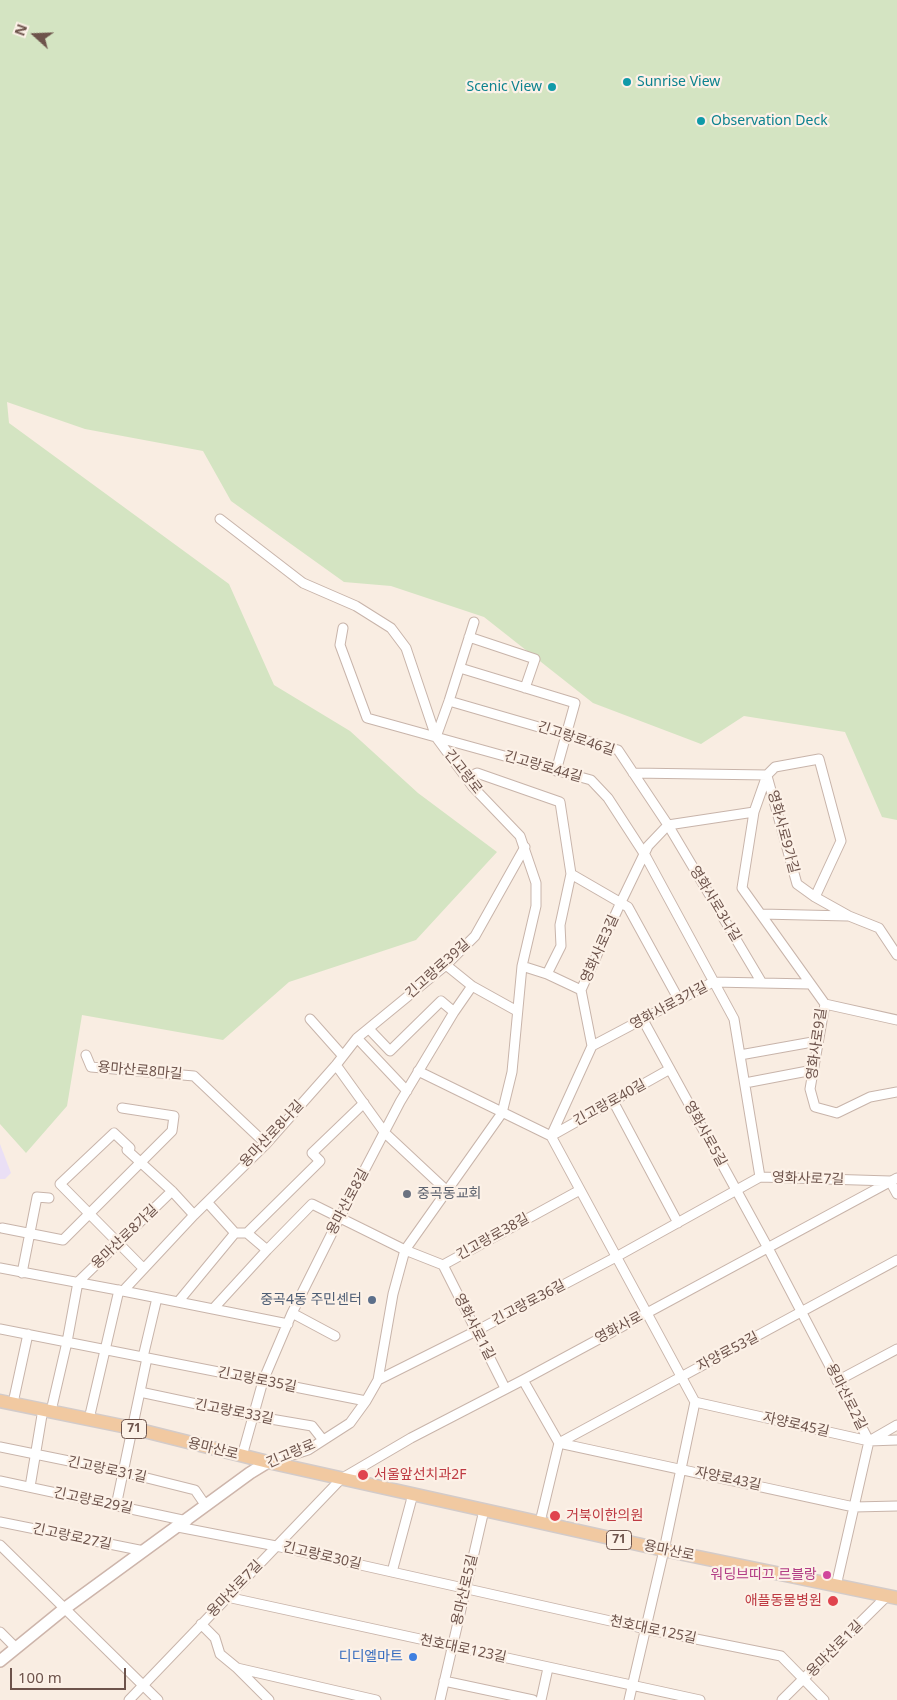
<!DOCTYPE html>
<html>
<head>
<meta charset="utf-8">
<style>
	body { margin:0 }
	#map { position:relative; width:897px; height:1700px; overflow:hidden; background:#f9ede2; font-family:"Noto Sans",sans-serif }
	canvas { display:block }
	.north { position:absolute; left:10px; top:10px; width:50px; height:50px; -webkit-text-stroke:4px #fcf1e7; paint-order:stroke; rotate:290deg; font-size:14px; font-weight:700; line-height:20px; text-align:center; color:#6d534b }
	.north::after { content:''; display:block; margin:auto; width:18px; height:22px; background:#6d534b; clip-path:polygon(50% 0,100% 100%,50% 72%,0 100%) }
	.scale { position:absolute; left:10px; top:1668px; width:116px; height:22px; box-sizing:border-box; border:2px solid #6d534b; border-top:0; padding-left:6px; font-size:15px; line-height:18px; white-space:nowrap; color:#6d534b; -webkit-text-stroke:4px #fcf1e7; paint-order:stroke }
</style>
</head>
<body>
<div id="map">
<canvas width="897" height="1700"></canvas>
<div class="north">N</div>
<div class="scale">100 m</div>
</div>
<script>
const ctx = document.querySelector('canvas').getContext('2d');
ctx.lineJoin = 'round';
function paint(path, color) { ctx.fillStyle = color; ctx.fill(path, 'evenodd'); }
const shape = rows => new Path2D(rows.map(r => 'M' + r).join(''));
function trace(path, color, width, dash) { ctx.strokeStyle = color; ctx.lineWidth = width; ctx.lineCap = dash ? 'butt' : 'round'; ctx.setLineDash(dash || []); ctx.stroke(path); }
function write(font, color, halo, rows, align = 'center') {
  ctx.font = font + ' "Noto Sans","Noto Sans KR",sans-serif'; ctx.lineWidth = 4.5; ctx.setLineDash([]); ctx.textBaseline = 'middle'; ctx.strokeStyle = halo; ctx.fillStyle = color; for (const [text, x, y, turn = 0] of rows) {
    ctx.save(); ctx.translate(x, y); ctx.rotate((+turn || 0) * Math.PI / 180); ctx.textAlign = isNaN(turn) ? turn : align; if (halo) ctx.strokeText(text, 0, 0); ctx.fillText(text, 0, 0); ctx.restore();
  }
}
paint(shape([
	[0,1144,11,1173,5,1179,0,1179]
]), '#eadff5');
paint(shape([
	[0,0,897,0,897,820,882,817,845,732,744,716,701,744,593,703,484,617,391,586,344,582,231,501,203,451,85,429,7,402,9,423,229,584,274,685,350,731,418,793,497,852,416,940,289,982,223,1040,82,1015,67,1106,26,1153,0,1124]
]), '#d4e4c2');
const minor = shape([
	[220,519,303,583,356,606,391,628,406,648,436,737,473,787,520,836,536,883,536,906,522,966,512,1072,502,1113,405,1250,393,1294,378,1380,366,1401,350,1423,308,1450,271,1462],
	[343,628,340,645,367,718,591,780,608,798,645,855,734,1019,760,1177],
	[469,637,535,659,525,688],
	[460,668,575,703,556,771],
	[449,701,618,750,668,825,762,983],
	[436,737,449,701,474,622],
	[633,773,767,775],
	[767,776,797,884,815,897,849,916,879,928,897,955],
	[466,778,477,773,560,802,571,874,560,925,561,946,547,974],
	[571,874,628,907,679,1000],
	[815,897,841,841,819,759,775,767,767,775,754,812,742,888,825,1004,810,1089,815,1107,837,1113,870,1097,897,1092],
	[761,914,848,916],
	[446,965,472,986,517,1011],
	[522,966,547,974,581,990],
	[825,1004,897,1020],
	[310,1019,342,1055],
	[643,1020,768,1248,869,1441,836,1586],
	[369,1029,390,1051,441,1001,454,1012],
	[357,1038,407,1091],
	[592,1046,713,982,810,984],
	[86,1055,91,1067,194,1076,266,1144],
	[740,1055,818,1041],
	[336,1065,385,1133,446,1190],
	[418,1071,551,1136,695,1402,664,1550,629,1700],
	[745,1083,813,1070],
	[613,1101,678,1223],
	[551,1136,592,1046,581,990,621,902,648,846,668,825,754,812],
	[551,1136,670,1069],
	[760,1177,890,1181,897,1194],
	[207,1202,235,1233],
	[2,1228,63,1240,172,1131,174,1116,122,1108],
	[247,1233,267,1250],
	[443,1265,580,1190],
	[443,1265,505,1388],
	[0,1268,123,1291,288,1324],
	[143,1268,60,1184,114,1133,130,1148,127,1150,172,1191,194,1215],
	[22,1273,37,1197,49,1198],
	[123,1291,194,1215,266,1144,336,1065,357,1038,446,965,475,936,525,847],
	[178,1302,235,1233,247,1233,320,1161,312,1153,364,1103],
	[213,1309,267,1250,312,1204,405,1250,443,1265],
	[292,1313,335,1336],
	[0,1329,366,1401],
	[143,1357,157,1298],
	[378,1380,476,1331,616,1257,760,1177],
	[523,1380,559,1443,540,1522],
	[837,1381,897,1349],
	[140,1392,253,1416,312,1426,323,1440],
	[695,1402,869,1441,897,1440],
	[13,1403,28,1334],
	[51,1411,67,1342,78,1282,172,1191],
	[89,1419,119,1290],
	[871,1440,897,1425],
	[559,1443,897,1260],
	[559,1443,854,1507,897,1506],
	[0,1447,123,1472,195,1490,206,1506],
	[242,1456,263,1381,292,1313,340,1217,400,1102,454,1012,472,986],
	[0,1481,187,1521],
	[30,1487,43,1409],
	[116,1506,147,1358],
	[0,1522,144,1551],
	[178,1527,276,1546,646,1629,781,1656,824,1700],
	[0,1545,158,1700],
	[392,1572,413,1494],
	[227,1597,700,1700],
	[201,1624,215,1638,220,1654,237,1668,269,1700],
	[0,1632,16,1648],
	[237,1668,376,1700],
	[444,1681,533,1700],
	[129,1700,341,1479,411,1438,523,1380,897,1178],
	[440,1700,484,1510],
	[541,1700,548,1668],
	[782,1700,887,1596]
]);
const secondary = shape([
	[0,1661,64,1609,250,1473,268,1462]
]);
const primary = shape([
	[0,1401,132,1428,268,1462,664,1550,897,1598]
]);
trace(minor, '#c8b4aa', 11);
trace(secondary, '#cdb5ab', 14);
trace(primary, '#d3cbc9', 15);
trace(minor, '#fff', 9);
trace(secondary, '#fff', 11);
trace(primary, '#f1c9a1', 12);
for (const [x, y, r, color] of [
	[627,82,5,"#0f9aa8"],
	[552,87,5,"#0f9aa8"],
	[701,121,5,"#0f9aa8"],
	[407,1194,5,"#6b7280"],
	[372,1300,5,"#5c6f8a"],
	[363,1475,6,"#e0444e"],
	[555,1516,6,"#e0444e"],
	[827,1575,5,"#d1479c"],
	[833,1601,6,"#e0444e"],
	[413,1657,5,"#3f7fe0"]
]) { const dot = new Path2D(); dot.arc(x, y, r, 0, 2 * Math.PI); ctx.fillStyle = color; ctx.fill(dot); trace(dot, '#fcf1e7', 2); }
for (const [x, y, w] of [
	[134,1429,25],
	[619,1540,25]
]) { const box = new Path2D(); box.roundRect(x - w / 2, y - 9.5, w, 19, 4); ctx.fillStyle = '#fcf1e7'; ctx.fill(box); trace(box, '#6d534b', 1); }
write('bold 12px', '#6d534b', null, [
	["71",134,1429],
	["71",619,1540]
]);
write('14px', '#0d838f', '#fcf1e7', [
	["Sunrise View",637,82],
	["Scenic View",542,87,"right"],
	["Observation Deck",711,121]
], 'left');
write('14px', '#6d534b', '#fcf1e7', [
	["긴고랑로46길",576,739,18],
	["긴고랑로44길",543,767,16],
	["긴고랑로",463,772,52],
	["영화사로9가길",783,832,75],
	["영화사로3나길",715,904,59],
	["영화사로3길",600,949,-66],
	["긴고랑로39길",438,969,-42],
	["영화사로3가길",669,1006,-28],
	["영화사로9길",817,1044,-82],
	["용마산로8마길",140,1071,5],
	["긴고랑로40길",610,1103,-29],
	["용마산로8나길",272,1134,-47],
	["영화사로5길",705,1134,61],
	["영화사로7길",808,1179,2],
	["용마산로8길",348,1202,-62],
	["용마산로8가길",125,1237,-44],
	["긴고랑로38길",493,1237,-29],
	["긴고랑로36길",529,1303,-28],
	["영화사로1길",474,1327,63],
	["영화사로",619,1328,-28],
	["자양로53길",728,1352,-28],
	["긴고랑로35길",257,1380,11],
	["용마산로2길",846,1397,63],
	["긴고랑로33길",234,1412,11],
	["자양로45길",796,1425,13],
	["용마산로",213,1449,14],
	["긴고랑로",291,1454,-23],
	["긴고랑로31길",107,1470,12],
	["자양로43길",728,1479,12],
	["긴고랑로29길",93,1501,12],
	["긴고랑로27길",72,1537,12],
	["용마산로",669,1551,12],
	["긴고랑로30길",322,1556,13],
	["용마산로7길",235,1589,-46],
	["용마산로5길",465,1590,-77],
	["천호대로125길",653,1630,12],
	["천호대로123길",463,1649,12],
	["용마산로1길",835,1649,-45]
]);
write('14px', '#5b616d', '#fcf1e7', [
	["중곡동교회",417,1194]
], 'left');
write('14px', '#4e5e75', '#fcf1e7', [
	["중곡4동 주민센터",362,1300]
], 'right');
write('14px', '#be3a42', '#fcf1e7', [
	["서울앞선치과2F",374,1475],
	["거북이한의원",566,1516],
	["애플동물병원",822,1601,"right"]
], 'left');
write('14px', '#b23c85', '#fcf1e7', [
	["워딩브띠끄 르블랑",817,1575]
], 'right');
write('14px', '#366cbe', '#fcf1e7', [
	["디디엘마트",403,1657]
], 'right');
</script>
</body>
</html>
